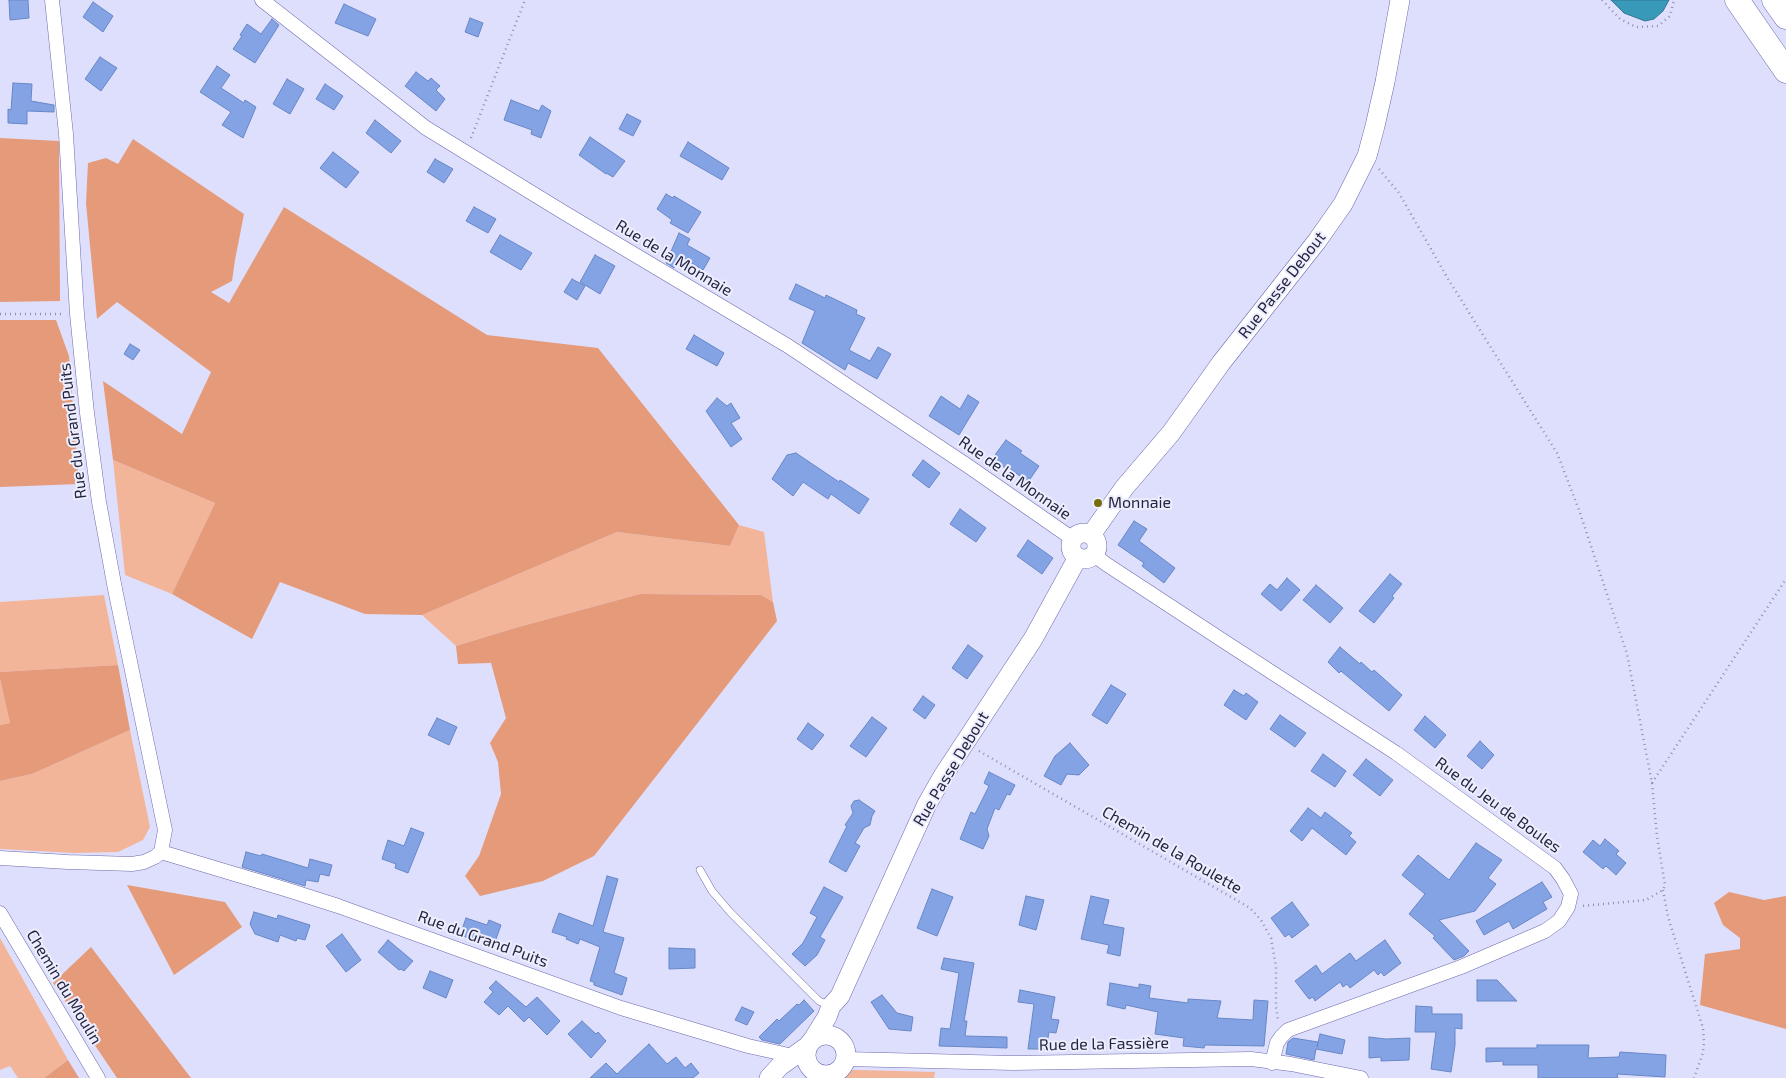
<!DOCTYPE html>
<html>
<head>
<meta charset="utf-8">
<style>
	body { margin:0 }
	canvas { display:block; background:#dedffd }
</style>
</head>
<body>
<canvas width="1786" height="1078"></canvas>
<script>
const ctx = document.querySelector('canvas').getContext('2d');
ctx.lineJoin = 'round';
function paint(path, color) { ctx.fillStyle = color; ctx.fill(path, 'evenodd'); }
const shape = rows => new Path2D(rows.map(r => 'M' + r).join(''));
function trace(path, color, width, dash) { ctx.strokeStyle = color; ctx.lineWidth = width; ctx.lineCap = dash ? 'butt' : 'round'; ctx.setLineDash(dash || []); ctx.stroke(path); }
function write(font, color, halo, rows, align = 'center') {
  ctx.font = font + ' "Exo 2",sans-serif'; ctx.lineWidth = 4; ctx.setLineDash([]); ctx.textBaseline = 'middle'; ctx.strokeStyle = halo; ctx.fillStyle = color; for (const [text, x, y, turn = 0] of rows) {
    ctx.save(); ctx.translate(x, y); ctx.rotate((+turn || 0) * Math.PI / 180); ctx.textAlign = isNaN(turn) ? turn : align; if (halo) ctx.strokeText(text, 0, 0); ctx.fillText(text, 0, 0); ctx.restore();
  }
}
paint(shape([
	[113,460,215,503,172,594,125,575],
	[739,525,764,532,773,602,761,595,640,594,515,628,456,646,422,615,617,532,730,546],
	[104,595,118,665,0,672,0,602],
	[0,679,10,723,0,725],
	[130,730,150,827,143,840,118,852,74,853,0,849,0,781,32,774],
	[0,938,68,1060,44,1078,18,1078,10,1066,0,1070],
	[852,1070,859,1070,935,1072,934,1078,840,1078]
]), '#f3b59a');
paint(shape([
	[0,138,59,141,60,301,0,302],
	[133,139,244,214,235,260,232,281,211,292,229,303,284,207,487,335,598,348,739,525,730,546,617,532,422,615,365,614,280,582,252,639,172,594,215,503,113,460,103,381,182,434,211,372,117,302,97,319,86,203,88,163,106,158,118,164],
	[0,320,56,320,69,356,79,484,0,487],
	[640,594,761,595,773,602,777,621,594,856,543,881,480,896,465,876,479,856,501,794,498,762,490,743,506,718,491,663,458,664,456,646,515,628],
	[118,665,130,730,32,774,0,781,0,725,10,723,0,679,0,672],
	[127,885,225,902,242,927,174,975],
	[1729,892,1764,900,1786,896,1786,1029,1700,1005,1705,954,1740,949,1740,938,1723,925,1714,903],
	[91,947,191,1078,117,1078,53,983],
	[68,1060,79,1078,44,1078]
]), '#e59a7a');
const water = shape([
	[1611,0,1669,0,1663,11,1654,19,1645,21,1624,13,1611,0]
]);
paint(water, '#3899b9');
trace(water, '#337695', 1);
const building = shape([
	[9,0,28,0,29,18,10,20,9,0],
	[93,2,113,16,103,32,83,17,93,2],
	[344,4,376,19,368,36,335,23,344,4],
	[470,18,483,23,478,37,465,32,470,18],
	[272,19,279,25,255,63,233,49,242,36,240,35,247,24,261,34,272,19],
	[100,57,117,68,101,91,85,79,100,57],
	[217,66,230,75,221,88,244,103,245,100,256,107,243,138,222,125,231,112,200,92,217,66],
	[416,72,428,81,431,78,440,86,436,90,445,99,436,111,405,86,416,72],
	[287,79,304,89,290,114,273,104,287,79],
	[13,83,32,84,31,101,54,105,54,112,27,111,27,124,8,123,8,109,11,110,13,83],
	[325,84,343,96,334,110,316,99,325,84],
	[511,100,539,111,542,105,551,111,541,138,531,134,532,130,504,120,511,100],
	[627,114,641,121,633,136,619,129,627,114],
	[375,120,401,141,391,153,366,133,375,120],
	[590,137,625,161,613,177,606,173,606,174,579,155,590,137],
	[688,142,729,168,722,180,680,156,688,142],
	[333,152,359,172,346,188,320,168,333,152],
	[435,159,453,169,444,183,427,172,435,159],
	[666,194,673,198,674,196,701,212,688,233,670,223,672,220,657,209,666,194],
	[474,207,496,219,488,233,466,221,474,207],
	[679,233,690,239,687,245,710,258,703,270,680,256,674,268,666,263,679,233],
	[500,235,532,253,521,270,490,252,500,235],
	[595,255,615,266,600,294,580,282,595,255],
	[572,279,585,286,577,300,564,292,572,279],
	[796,284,825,298,826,295,857,310,856,314,865,318,849,350,870,361,878,347,891,354,877,379,848,363,845,370,802,343,815,311,789,299,796,284],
	[694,335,724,353,717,366,686,349,694,335],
	[130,344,140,350,133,360,124,354,130,344],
	[968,395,979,402,959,435,929,416,941,396,960,409,968,395],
	[717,398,727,406,731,403,740,418,731,423,742,439,731,447,706,411,717,398],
	[1006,440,1022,451,1020,453,1039,466,1028,482,1009,468,1008,470,992,459,1006,440],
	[796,453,839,482,840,480,869,499,859,514,831,494,828,499,803,482,793,496,772,479,787,455,796,453],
	[923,460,940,473,929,488,912,475,923,460],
	[960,509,986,528,976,542,950,524,960,509],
	[1134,521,1147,529,1139,541,1175,568,1164,583,1142,566,1144,563,1118,545,1134,521],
	[1028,540,1053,558,1042,574,1017,556,1028,540],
	[1390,574,1402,584,1392,596,1394,598,1374,623,1359,611,1390,574],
	[1287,578,1300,590,1281,611,1261,594,1270,584,1277,590,1287,578],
	[1316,585,1343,608,1330,623,1303,600,1316,585],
	[968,645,983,656,967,679,952,668,968,645],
	[1340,647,1360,664,1361,662,1372,672,1374,670,1402,695,1389,711,1341,671,1339,673,1328,662,1340,647],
	[1111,685,1126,694,1107,724,1092,715,1111,685],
	[1234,690,1244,696,1246,693,1258,702,1246,720,1224,705,1234,690],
	[923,696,935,705,925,719,913,710,923,696],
	[1280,715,1306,733,1295,747,1270,729,1280,715],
	[1425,716,1446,735,1435,748,1414,730,1425,716],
	[872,717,887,728,866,757,850,746,872,717],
	[437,718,457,727,449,745,428,735,437,718],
	[808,723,824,735,812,750,797,739,808,723],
	[1480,741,1494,755,1482,769,1467,756,1480,741],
	[1070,743,1089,765,1079,775,1067,774,1061,785,1044,776,1055,756,1070,743],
	[1323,754,1346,771,1335,787,1311,771,1323,754],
	[1366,759,1393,780,1380,796,1353,775,1366,759],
	[989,772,1015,785,1010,795,1007,794,999,810,995,808,987,829,989,836,983,849,960,839,971,812,975,814,989,786,984,783,989,772],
	[859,800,875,811,872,816,870,825,864,828,855,843,860,846,846,872,829,862,847,826,845,825,853,813,851,806,854,801,859,800],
	[1308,808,1321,818,1325,812,1352,833,1349,836,1356,842,1346,855,1312,828,1302,841,1290,831,1308,808],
	[411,828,424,833,408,873,395,868,396,864,382,859,388,840,404,846,411,828],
	[1605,839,1619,851,1616,854,1626,863,1616,875,1606,866,1603,869,1583,852,1593,840,1600,846,1605,839],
	[1476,843,1502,860,1488,878,1496,884,1475,911,1439,920,1469,951,1464,956,1454,960,1433,938,1435,936,1409,914,1425,894,1402,875,1418,855,1449,880,1476,843],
	[246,852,261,856,262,854,308,868,310,859,332,865,329,876,320,874,318,882,306,880,305,886,242,867,246,852],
	[607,876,618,879,603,932,624,938,614,973,627,978,622,995,594,985,594,982,590,981,600,947,580,939,578,944,566,939,567,937,552,932,559,913,593,926,607,876],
	[1542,882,1552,897,1543,902,1547,909,1513,929,1509,921,1484,935,1476,921,1542,882],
	[824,887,843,897,820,937,825,940,817,955,805,966,792,954,803,943,817,917,810,913,824,887],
	[932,889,953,897,937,936,917,928,932,889],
	[1026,896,1044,900,1036,930,1019,925,1026,896],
	[1091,896,1109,900,1103,924,1124,928,1120,956,1107,953,1109,945,1081,939,1091,896],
	[1292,902,1309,925,1292,938,1289,934,1285,937,1271,918,1292,902],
	[254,912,277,919,278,915,310,925,305,940,297,938,296,941,280,935,278,942,255,934,250,924,254,912],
	[466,918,487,925,489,920,501,925,495,942,482,937,480,942,460,935,466,918],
	[342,934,361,960,346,972,326,946,342,934],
	[388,940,413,961,404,971,401,969,399,970,378,952,388,940],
	[1385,940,1401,963,1384,976,1381,972,1378,975,1374,970,1350,988,1347,984,1343,987,1340,982,1315,1001,1313,997,1309,999,1295,981,1316,965,1322,974,1350,953,1356,961,1385,940],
	[669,948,695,949,695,968,669,969,669,948],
	[944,958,974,963,964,1021,967,1021,965,1036,1007,1037,1007,1048,939,1046,941,1028,950,1029,959,973,941,969,944,958],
	[430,971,453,980,446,998,423,988,430,971],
	[1477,980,1497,980,1517,1001,1477,1001,1477,980],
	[496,981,526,1007,537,997,560,1021,547,1035,529,1017,524,1022,508,1006,499,1015,484,1002,493,992,489,988,496,981],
	[1110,983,1139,988,1139,984,1151,986,1149,998,1188,1003,1188,999,1221,1001,1217,1018,1253,1020,1254,1000,1268,1001,1264,1046,1205,1045,1204,1048,1183,1046,1184,1038,1155,1034,1158,1012,1126,1005,1125,1009,1107,1005,1110,983],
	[1020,990,1055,997,1051,1019,1059,1020,1056,1033,1049,1032,1046,1049,1028,1049,1034,1004,1018,1002,1020,990],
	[882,995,897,1013,913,1017,911,1031,889,1029,871,1002,882,995],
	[804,1000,814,1011,780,1044,762,1040,759,1037,777,1019,779,1021,797,1004,799,1005,804,1000],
	[1416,1006,1432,1007,1432,1014,1462,1014,1462,1029,1455,1028,1455,1045,1451,1072,1431,1069,1436,1032,1415,1032,1416,1006],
	[742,1007,754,1012,747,1025,735,1020,742,1007],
	[582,1021,596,1034,598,1032,606,1041,591,1058,568,1034,582,1021],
	[1320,1034,1345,1040,1342,1054,1316,1049,1314,1060,1286,1054,1288,1042,1293,1038,1318,1042,1317,1047,1320,1034],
	[1369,1037,1386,1039,1410,1038,1409,1060,1381,1061,1381,1057,1369,1058,1369,1037],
	[649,1044,667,1064,676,1057,685,1068,691,1063,699,1073,693,1078,590,1078,606,1063,617,1074,649,1044],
	[1537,1045,1589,1045,1588,1058,1619,1057,1620,1052,1666,1055,1665,1077,1617,1074,1618,1078,1538,1078,1538,1065,1503,1065,1503,1061,1486,1062,1486,1048,1537,1048,1537,1045]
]);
paint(building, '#83a3e4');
trace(building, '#6987c6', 1);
const service = shape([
	[700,870,712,891,730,912,819,1001,830,1006]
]);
const minor = shape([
	[262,0,426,128,563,212,788,346,968,466,1073,539],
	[1094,555,1106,564,1222,640,1396,753,1555,868,1563,879,1571,894,1568,907,1559,921,1545,931,1461,967,1288,1030,1281,1037,1277,1043,1272,1063],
	[161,852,288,890,338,906,621,1008,748,1046,793,1056],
	[0,858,68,862,132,864,144,862,155,857,161,852,165,830,115,589,99,502,87,413,77,314,66,134,52,0],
	[0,913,98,1078],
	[845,1059,1013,1063,1251,1059,1291,1064,1361,1078],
	[823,1078,823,1075]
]);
const secondary = shape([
	'1071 546a13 13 0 1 1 26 0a13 13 0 1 1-26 0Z',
	[1091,535,1124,488,1171,433,1221,363,1317,241,1343,204,1367,156,1375,126,1385,82,1400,0],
	'806 1055a20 20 0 1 1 40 0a20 20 0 1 1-40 0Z',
	[812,1041,827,1017,831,1006,840,996,927,804,943,776,1033,639,1078,557],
	[769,1078,780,1066,808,1046]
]);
const motorway = shape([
	[1737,0,1786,71],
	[1774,0,1786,17]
]);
trace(service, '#6c6aac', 8);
trace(minor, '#6c6aac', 15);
trace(secondary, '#6c6aac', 20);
trace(motorway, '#6c6aac', 25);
trace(shape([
	[1602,0,1620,19,1636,27,1658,26,1670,16,1674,0],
	[471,138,525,0],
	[1379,169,1399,193,1448,279,1557,453,1579,510,1627,654,1652,783,1657,837,1665,885,1663,890,1646,900,1582,906],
	[0,314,63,314],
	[979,751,1250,908,1261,920,1271,938,1276,967,1276,1007,1278,1020],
	[1652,783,1786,579],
	[1663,890,1668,917,1703,1028,1704,1042,1703,1053,1694,1078]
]), '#8f8fac', 2.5, [1, 4]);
trace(service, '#fff', 7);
trace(minor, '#fff', 14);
trace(secondary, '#fff', 19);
trace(motorway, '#fff', 24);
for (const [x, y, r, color] of [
	[1098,503,5,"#766e0c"]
]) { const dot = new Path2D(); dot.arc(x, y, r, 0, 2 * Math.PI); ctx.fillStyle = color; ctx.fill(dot); trace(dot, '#edeefd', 2); }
write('16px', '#262541', '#edeefd', [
	["Rue de la Monnaie",674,258,31],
	["Rue Passe Debout",1282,285,-52],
	["Rue du Grand Puits",73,431,-97],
	["Rue de la Monnaie",1015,478,35],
	["Rue Passe Debout",951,769,-59],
	["Rue du Jeu de Boules",1498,805,36],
	["Chemin de la Roulette",1172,850,30],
	["Rue du Grand Puits",483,939,20],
	["Chemin du Moulin",64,987,59],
	["Rue de la Fassière",1104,1044,-1]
]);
write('16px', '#262541', '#edeefd', [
	["Monnaie",1108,503]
], 'left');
</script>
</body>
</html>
